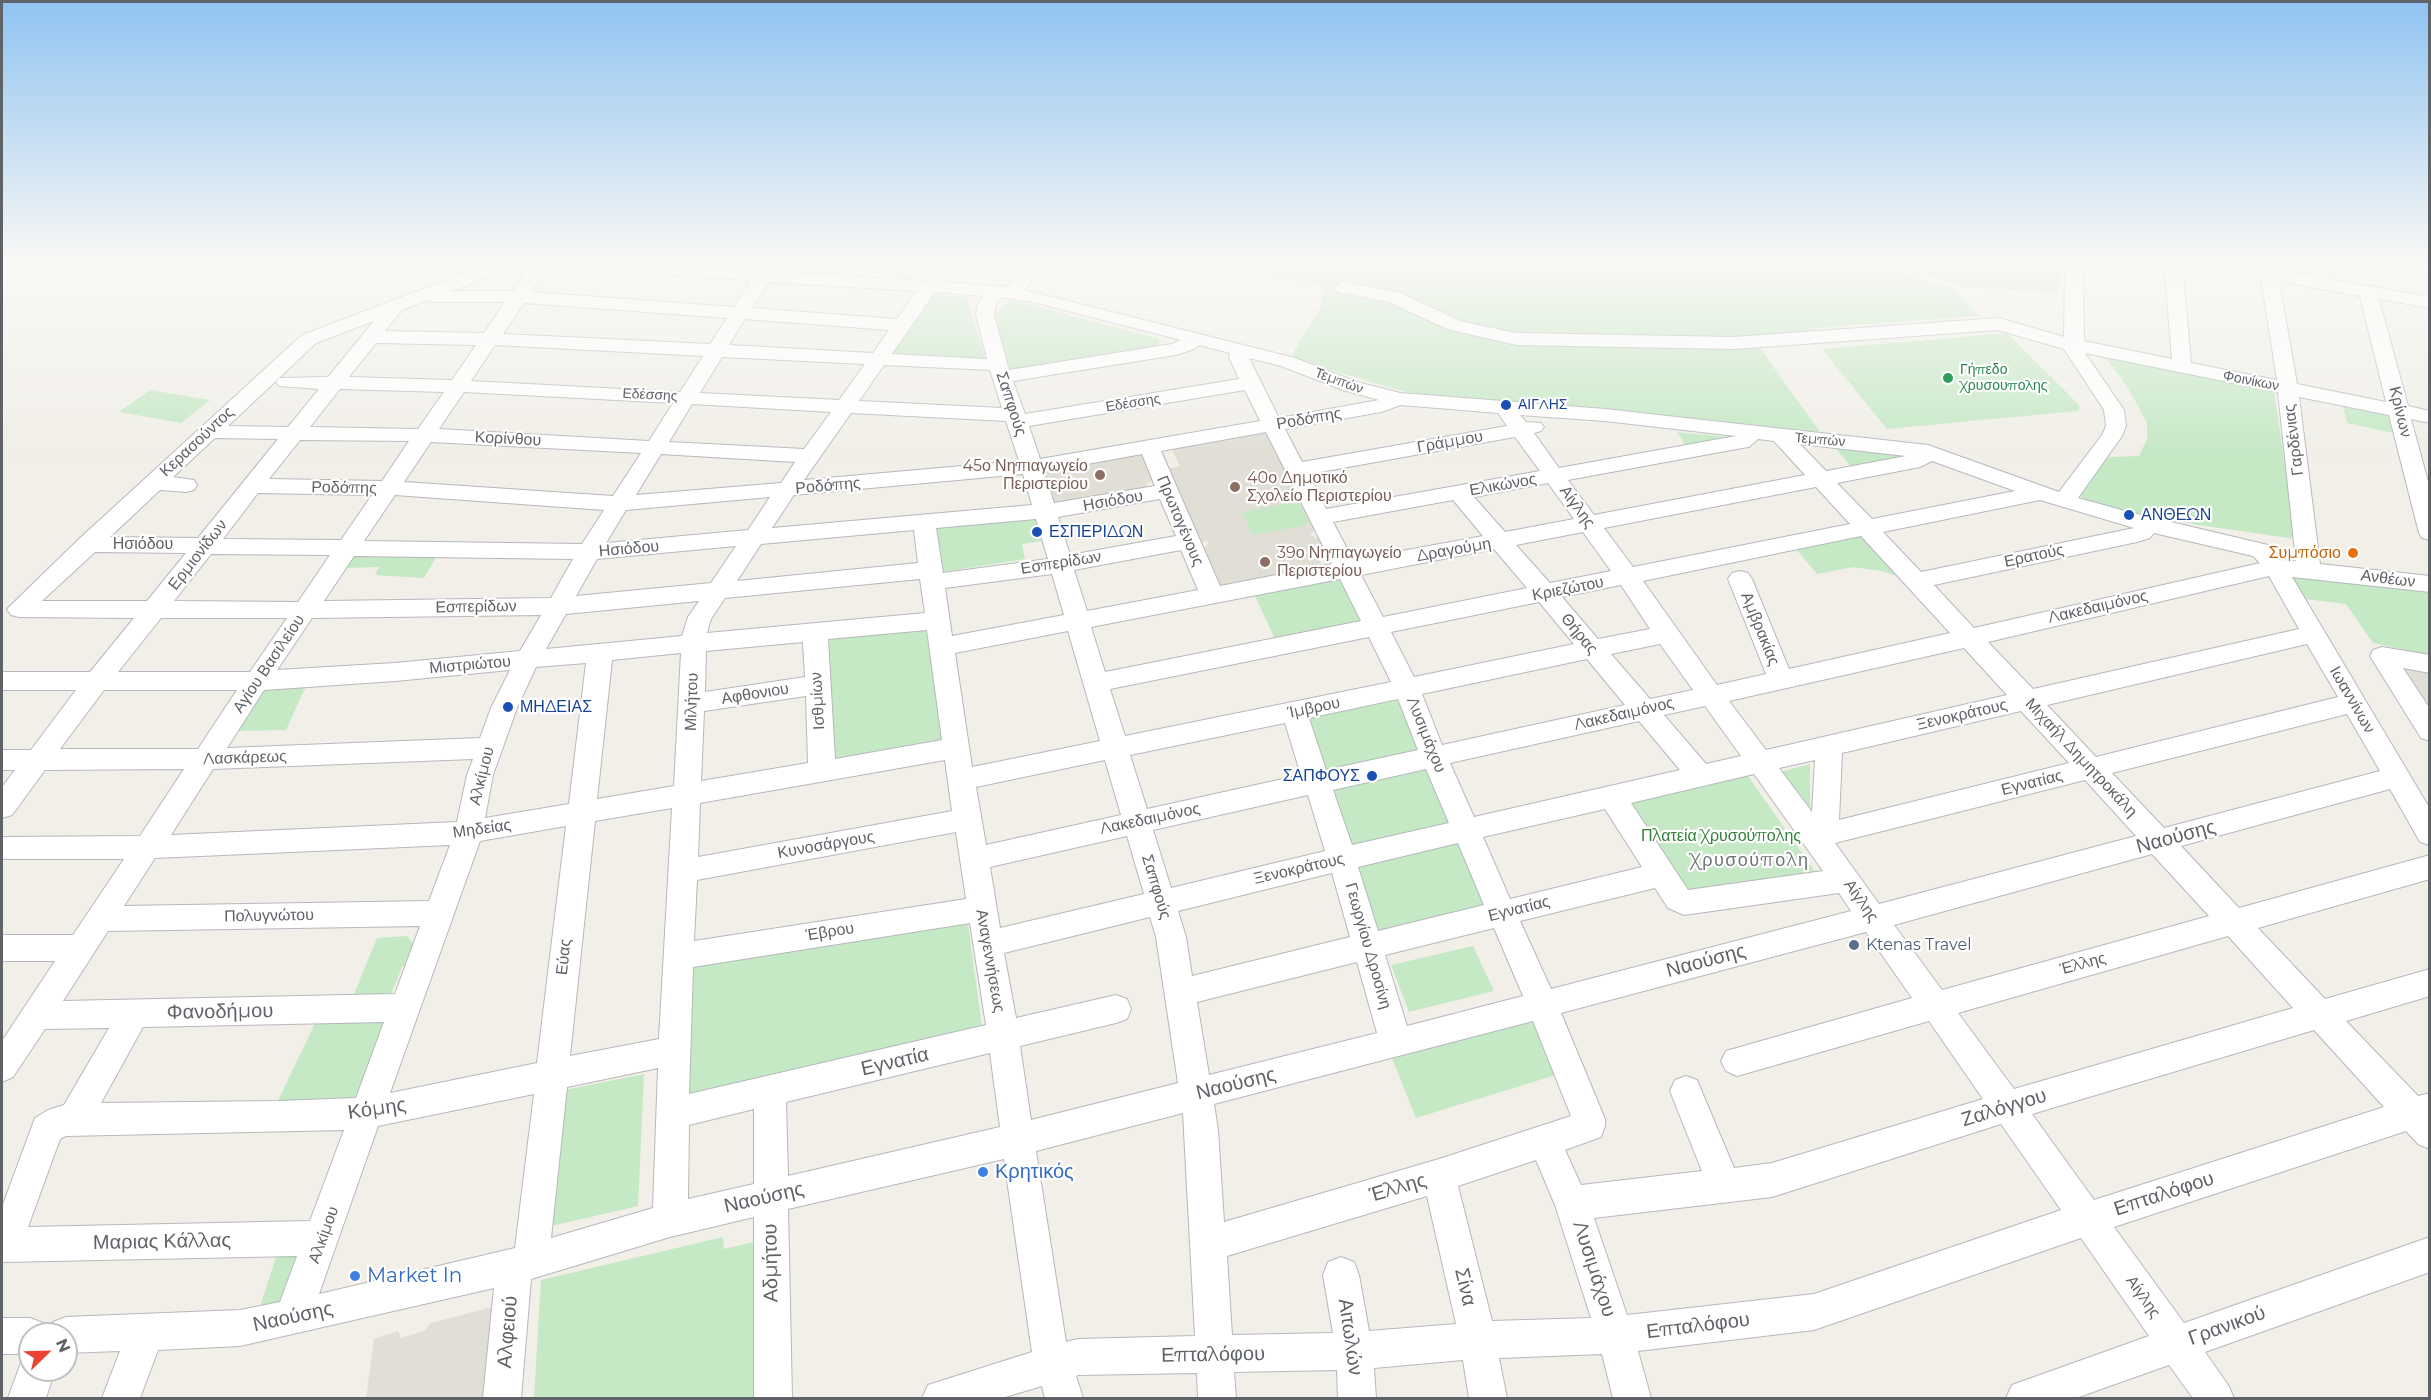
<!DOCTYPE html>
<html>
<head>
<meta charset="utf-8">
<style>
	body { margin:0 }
	#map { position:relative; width:2431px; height:1400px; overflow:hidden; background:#f1efe8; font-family:Montserrat,sans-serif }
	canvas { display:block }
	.frame { position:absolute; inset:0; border:3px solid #5f6368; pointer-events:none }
	.north { position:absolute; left:18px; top:1322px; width:60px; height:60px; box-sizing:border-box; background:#fff; border:2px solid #bfc1c3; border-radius:50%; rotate:67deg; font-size:16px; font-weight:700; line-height:24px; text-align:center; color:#5f6368 }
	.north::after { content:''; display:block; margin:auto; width:21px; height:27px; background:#ea4335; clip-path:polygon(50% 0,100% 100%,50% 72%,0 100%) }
</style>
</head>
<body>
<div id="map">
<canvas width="2431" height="1400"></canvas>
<div class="frame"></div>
<div class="north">N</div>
</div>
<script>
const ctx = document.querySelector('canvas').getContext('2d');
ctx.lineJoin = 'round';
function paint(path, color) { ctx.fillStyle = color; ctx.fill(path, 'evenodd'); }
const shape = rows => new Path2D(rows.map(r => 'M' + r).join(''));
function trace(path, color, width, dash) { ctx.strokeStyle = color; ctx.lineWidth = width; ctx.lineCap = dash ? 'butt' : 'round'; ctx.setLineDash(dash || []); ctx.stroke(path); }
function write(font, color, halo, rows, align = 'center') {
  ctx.font = font + ' Montserrat,sans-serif'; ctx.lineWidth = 4.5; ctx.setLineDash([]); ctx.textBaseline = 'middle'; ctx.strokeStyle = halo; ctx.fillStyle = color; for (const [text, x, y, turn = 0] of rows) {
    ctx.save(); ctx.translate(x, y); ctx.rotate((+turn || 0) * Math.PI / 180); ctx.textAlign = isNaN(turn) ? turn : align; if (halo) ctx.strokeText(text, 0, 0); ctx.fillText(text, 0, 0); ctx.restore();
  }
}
paint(shape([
	[1266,432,1316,529,1310,535,1322,540,1325,544,1317,556,1323,567,1221,587,1203,550,1209,542,1205,541,1202,544,1174,482,1175,480,1168,469,1180,466,1172,449],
	[1145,453,1157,481,1146,483,1149,490,1055,506,1045,470],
	[2397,665,2429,671,2429,715],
	[496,1306,486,1398,366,1398,374,1339,398,1331,401,1338,424,1331,431,1323]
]), '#e1ded6');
paint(shape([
	[1223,262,1870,262,1929,282,1952,287,1979,316,1816,328,1817,331,1752,337,1820,432,1419,396,1290,358,1321,306,1324,285,1270,276],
	[1884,262,2061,262,2059,294,1975,287,1964,288,1935,277,1906,272],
	[932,294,967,297,985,359,892,354],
	[1012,300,1160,339,1158,346,1011,370,993,315],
	[2007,333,2080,406,2078,411,1887,429,1822,349],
	[2105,357,2274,389,2295,539,2172,521,2092,504,2082,497,2080,492,2102,462,2110,457,2139,456,2147,439,2147,423,2128,388],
	[150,390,210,400,181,423,119,412],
	[2343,406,2388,415,2393,433,2347,423],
	[1677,432,1730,437,1730,438,1687,448],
	[1836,449,1907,456,1852,468],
	[1298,502,1310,524,1253,535,1242,512],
	[1035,517,1041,541,1022,544,1025,559,942,572,935,525],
	[1862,535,1900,577,1882,571,1853,567,1817,574,1796,549],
	[354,552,439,552,424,578,375,575,379,567,344,568],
	[2300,575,2429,593,2429,655,2373,643,2346,604,2305,599,2293,578],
	[1340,579,1360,621,1275,639,1255,596],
	[925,626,944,742,832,762,825,635],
	[307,684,286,730,233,731,261,689],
	[1399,700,1422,751,1323,774,1305,719],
	[1810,764,1810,808,1806,808,1780,772],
	[1429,767,1453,824,1350,850,1330,790],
	[1748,776,1816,873,1687,894,1628,804],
	[1458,842,1489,908,1378,936,1354,867],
	[968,924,982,1027,689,1094,691,966],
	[407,936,414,944,406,966,402,967,390,997,352,999,377,938],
	[1473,946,1494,991,1409,1012,1391,965],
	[389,1016,356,1102,276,1105,317,1019],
	[1535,1019,1559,1074,1416,1118,1392,1058],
	[644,1074,638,1206,547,1227,560,1091],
	[723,1237,724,1249,758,1241,759,1398,534,1398,541,1280],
	[305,1249,285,1300,258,1313,278,1251]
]), '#c5e8c5');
const minor = shape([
	[494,262,643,263,925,281,938,262,956,262,942,282,1007,287,1028,262,1046,262,1024,290,1295,358,1357,382,1400,393,1605,409,1928,445,2059,492,2102,435,2106,426,2104,410,2064,349,1998,330,1734,349,1516,345,1447,329,1389,302,1338,292,1335,288,1338,284,1344,282,1401,293,1460,321,1516,333,1734,337,1999,318,2064,337,2065,262,2083,262,2084,341,2172,359,2164,262,2182,262,2191,363,2277,380,2261,278,2202,267,2196,266,2193,262,2231,262,2430,297,2430,308,2379,299,2408,406,2430,411,2430,423,2411,419,2430,489,2430,540,2422,538,2419,533,2389,415,2299,397,2320,564,2430,576,2430,592,2292,577,2430,809,2430,845,2420,842,2390,789,2181,846,2239,908,2430,855,2430,879,2258,928,2325,999,2430,969,2430,996,2346,1021,2418,1096,2430,1093,2430,1149,2418,1144,2406,1131,2114,1227,2184,1323,2430,1237,2430,1272,2205,1352,2228,1385,2234,1398,2193,1398,2169,1365,2076,1398,2006,1398,2012,1385,2149,1336,2081,1238,1814,1330,1638,1351,1651,1398,1613,1398,1602,1354,1499,1358,1507,1398,1469,1398,1463,1360,1374,1368,1376,1398,1338,1398,1337,1370,1234,1372,1236,1398,1198,1398,1197,1373,1078,1375,1076,1376,1083,1398,1045,1398,1042,1386,1002,1398,922,1398,928,1385,1032,1352,1004,1159,788,1209,792,1398,754,1398,754,1217,670,1237,531,1279,521,1398,483,1398,494,1288,240,1346,158,1350,140,1398,102,1398,120,1351,66,1353,66,1334,48,1334,53,1322,66,1317,240,1310,280,1302,297,1256,2,1262,2,1207,35,1118,48,1110,64,1105,109,1028,45,1029,13,1077,2,1082,2,1041,55,961,2,961,2,935,73,935,124,859,2,859,2,837,140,836,184,769,45,770,12,815,2,818,2,787,15,770,2,770,2,750,31,750,76,690,2,690,2,672,90,672,134,618,19,617,11,615,7,609,79,539,302,335,494,262],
	[509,269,528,270,513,291,451,291,509,269],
	[545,270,643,273,751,280,734,307,531,292,545,270],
	[2279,281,2360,296,2386,402,2297,384,2279,281],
	[769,282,917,291,897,319,752,308,769,282],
	[935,292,984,296,978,304,976,315,987,359,892,354,935,292],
	[1002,297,1037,303,1181,340,1172,344,1009,370,994,315,996,304,1002,297],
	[427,300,434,302,505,302,484,333,385,331,402,310,427,300],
	[524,303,727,318,710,344,503,334,524,303],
	[745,319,889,330,873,353,729,345,745,319],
	[374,321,328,377,279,378,316,343,374,321],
	[376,343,476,345,452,380,349,377,376,343],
	[495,345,703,356,680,392,471,381,495,345],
	[1199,345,1230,353,1229,357,1239,379,1025,414,1013,381,1176,355,1194,349,1199,345],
	[2085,353,2278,392,2296,561,2282,560,2275,550,2268,545,2129,512,2078,498,2122,436,2126,426,2124,410,2085,353],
	[722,357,865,364,839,400,700,393,722,357],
	[1249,358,1281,366,1343,390,1379,400,1279,418,1249,358],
	[884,365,990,370,1002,408,859,401,884,365],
	[279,378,276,382,279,386,319,389,288,427,228,426,279,378],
	[340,389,444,392,418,429,310,427,340,389],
	[1245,390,1260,421,1040,459,1029,426,1245,390],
	[464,392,673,403,649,441,439,429,464,392],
	[692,404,831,412,804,449,669,442,692,404],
	[1401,405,1498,413,1507,426,1302,462,1285,429,1381,412,1401,405],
	[851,413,1006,421,1019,461,804,480,851,413],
	[1520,415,1605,421,1736,436,1559,468,1534,433,1541,431,1544,427,1541,423,1526,422,1520,415],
	[1266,432,1332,564,1220,586,1161,451,1266,432],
	[1515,437,1540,471,1326,509,1309,474,1515,437],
	[215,438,278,439,198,538,110,537,160,490,186,492,194,490,197,485,194,480,173,477,215,438],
	[1758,439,1774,441,1805,475,1594,515,1568,480,1742,448,1749,447,1758,439],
	[300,440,409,441,382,481,269,479,300,440],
	[431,442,641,453,613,496,404,482,431,442],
	[1800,444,1906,456,1826,471,1800,444],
	[661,454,795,462,781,483,636,495,661,454],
	[1142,454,1155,486,1054,503,1044,472,1142,454],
	[1932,461,2015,491,1872,519,1837,483,1920,467,1932,461],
	[1023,474,1032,505,772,528,794,495,1023,474],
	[1548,483,1574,519,1505,532,1474,497,1548,483],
	[1816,487,1850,524,1633,567,1604,528,1816,487],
	[258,493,372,495,341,540,223,539,258,493],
	[395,495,604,510,582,544,364,541,395,495],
	[770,497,748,530,606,543,626,510,770,497],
	[1160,499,1176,536,1070,555,1058,517,1160,499],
	[1453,500,1483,536,1353,560,1333,522,1453,500],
	[2040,500,2134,528,1921,572,1883,532,2040,500],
	[1036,519,1048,559,943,573,936,528,1036,519],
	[914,530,918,563,737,581,761,544,914,530],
	[1583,532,1611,571,1550,583,1516,545,1583,532],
	[2154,533,2253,556,2260,563,1974,628,1934,585,2137,542,2150,538,2154,533],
	[1861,536,1950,633,1789,669,1752,579,1748,573,1740,571,1732,573,1728,579,1766,674,1717,685,1643,581,1861,536],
	[736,546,711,583,576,596,597,559,736,546],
	[1494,549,1527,588,1383,617,1361,575,1494,549],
	[1181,550,1198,590,1087,611,1074,570,1181,550],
	[95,552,186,553,147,601,42,601,95,552],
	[211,554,330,555,298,602,174,601,211,554],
	[354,556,573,559,551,598,324,601,354,556],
	[1052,574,1064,615,952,636,945,588,1052,574],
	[2269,576,2299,629,2033,689,1988,642,2269,576],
	[920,579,925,613,707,633,711,619,725,598,920,579],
	[1340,579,1361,621,1105,672,1091,627,1340,579],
	[1621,585,1650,629,1598,639,1562,597,1621,585],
	[699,601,688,617,682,636,546,649,566,614,699,601],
	[1539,602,1574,644,1414,677,1391,632,1539,602],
	[541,615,520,651,395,663,277,670,312,618,541,615],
	[161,618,287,618,250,672,118,672,161,618],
	[927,630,942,740,835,759,828,639,927,630],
	[1068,631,1100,741,972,767,955,653,1068,631],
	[1369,637,1391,682,1125,736,1110,689,1369,637],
	[803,642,805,677,705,692,706,651,803,642],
	[1660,644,1693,690,1650,699,1611,654,1660,644],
	[2307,644,2338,697,2096,757,2047,705,2307,644],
	[1964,648,2007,695,1766,750,1729,701,1964,648],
	[681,653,674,786,597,799,612,660,681,653],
	[1587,659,1625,705,1442,745,1422,694,1587,659],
	[586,663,569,804,485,818,493,775,517,708,536,667,586,663],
	[510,670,491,708,480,738,227,748,264,690,395,681,510,670],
	[104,690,237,690,198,749,60,749,104,690],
	[806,696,808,763,701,781,704,711,806,696],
	[1398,699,1418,750,1326,770,1309,718,1398,699],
	[1705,706,1741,756,1706,764,1664,715,1705,706],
	[2021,711,2069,763,1839,820,1842,753,2021,711],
	[2347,714,2380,771,2164,828,2112,773,2347,714],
	[1639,721,1680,770,1474,817,1450,763,1639,721],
	[1285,723,1301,775,1147,809,1130,755,1285,723],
	[473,759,467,775,457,822,171,835,213,769,473,759],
	[945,760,952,811,698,857,700,803,945,760],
	[1105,760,1121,815,986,845,976,787,1105,760],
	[1815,760,1812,812,1779,768,1815,760],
	[1426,769,1449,823,1352,845,1333,790,1426,769],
	[1754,774,1823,871,1688,890,1631,803,1754,774],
	[2085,780,2136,836,1879,904,1835,843,2085,780],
	[1308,795,1325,851,1171,888,1153,830,1308,795],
	[672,808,659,1039,570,1056,595,821,672,808],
	[1605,809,1642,867,1510,899,1483,837,1605,809],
	[566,826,537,1063,390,1093,480,841,566,826],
	[956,832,966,899,694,941,697,880,956,832],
	[1127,836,1144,894,1000,928,990,867,1127,836],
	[1458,843,1484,905,1378,931,1358,867,1458,843],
	[450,845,429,901,124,906,155,858,450,845],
	[2152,854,2209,916,1942,990,1894,925,2152,854],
	[1332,873,1350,937,1192,976,1186,937,1178,911,1332,873],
	[1655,888,1668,908,1684,915,1839,893,1851,911,1551,989,1520,921,1655,888],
	[1150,917,1156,937,1178,1083,1031,1120,1020,1046,1116,1023,1127,1019,1131,1009,1127,999,1116,995,1016,1018,1004,953,1150,917],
	[970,923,986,1025,689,1094,693,967,970,923],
	[420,926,395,994,63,1001,108,931,420,926],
	[1494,928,1523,996,1407,1026,1385,955,1494,928],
	[1866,932,1912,998,1726,1051,1721,1061,1726,1071,1737,1076,1929,1021,1983,1099,1772,1163,1734,1168,1697,1080,1686,1076,1675,1080,1670,1091,1702,1171,1581,1185,1565,1150,1601,1137,1605,1126,1605,1119,1561,1013,1866,932],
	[2228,936,2293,1008,2014,1089,1958,1013,2228,936],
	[1357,962,1377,1033,1209,1075,1197,1002,1357,962],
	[1533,1021,1571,1116,1439,1159,1224,1222,1218,1130,1214,1104,1533,1021],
	[384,1022,356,1098,278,1101,101,1103,143,1027,384,1022],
	[2314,1030,2384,1107,2094,1200,2032,1114,2314,1030],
	[990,1053,1000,1127,788,1176,786,1102,990,1053],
	[658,1068,653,1208,551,1238,567,1087,658,1068],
	[534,1094,515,1248,319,1294,378,1126,534,1094],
	[754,1109,754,1184,688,1199,689,1125,754,1109],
	[1183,1113,1195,1336,1078,1339,1066,1342,1036,1151,1183,1113],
	[2001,1124,2061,1210,1814,1294,1627,1315,1594,1218,1772,1197,2001,1124],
	[344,1130,310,1221,28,1227,60,1139,66,1136,344,1130],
	[1536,1160,1555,1205,1591,1318,1492,1321,1458,1186,1536,1160],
	[1427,1196,1456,1324,1369,1331,1359,1275,1354,1262,1341,1257,1328,1262,1323,1275,1333,1333,1232,1335,1227,1256,1427,1196],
	[2382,647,2430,655,2430,673,2403,668,2430,709,2430,741,2421,738,2370,656,2373,650,2382,647],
	[2,1318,30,1318,43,1323,47,1334,30,1334,30,1370,55,1370,46,1398,8,1398,23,1357,29,1354,2,1354,2,1318]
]);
trace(minor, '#b5b8bc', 2);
paint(minor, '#fff');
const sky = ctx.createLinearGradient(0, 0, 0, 458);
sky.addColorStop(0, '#8fc3f1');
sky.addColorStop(0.57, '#f9f8f5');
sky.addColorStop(1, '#f9f8f500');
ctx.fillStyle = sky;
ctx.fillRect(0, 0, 2431, 458);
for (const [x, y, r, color] of [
	[1948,378,6,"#2e9e5b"],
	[1506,405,6,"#1a4fb4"],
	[1100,475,6,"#8d6e63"],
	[1235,487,6,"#8d6e63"],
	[2129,515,6,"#1a4fb4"],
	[1037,532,6,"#1a4fb4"],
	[2353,553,6,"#e8710a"],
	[1265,562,6,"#8d6e63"],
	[508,707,6,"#1a4fb4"],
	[1372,776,6,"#1a4fb4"],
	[1854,945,6,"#5c6f8a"],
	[983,1172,6,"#3f7fe0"],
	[355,1276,6,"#3f7fe0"]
]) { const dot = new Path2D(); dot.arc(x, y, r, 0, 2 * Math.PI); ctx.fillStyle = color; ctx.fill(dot); trace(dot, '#fff', 2); }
write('14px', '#27864d', '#fff', [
	["Γήπεδο",1960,370],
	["Χρυσουπολης",1960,386]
], 'left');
write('14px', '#5f6368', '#fff', [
	["Τεμπών",1339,381,20],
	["Φοινίκων",2251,381,11],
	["Εδέσσης",650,395,3],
	["Εδέσσης",1133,403,-9],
	["Τεμπών",1820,440,5]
]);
write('14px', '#164399', '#fff', [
	["ΑΙΓΛΗΣ",1518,405]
], 'left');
write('16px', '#5f6368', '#fff', [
	["Σαπφούς",1011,404,72],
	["Κρίνων",2400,412,76],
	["Ροδόπης",1309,419,-10],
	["Κορίνθου",508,439,3],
	["Γαρδένιας",2294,440,-97],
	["Κερασούντος",197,442,-43],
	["Γράμμου",1450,442,-10],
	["Ελικώνος",1503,485,-10],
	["Ροδόπης",828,486,-5],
	["Ροδόπης",344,488,1],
	["Ησιόδου",1113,501,-10],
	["Αίγλης",1577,507,54],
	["Πρωτογένους",1180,521,67],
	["Ησιόδου",143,544],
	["Ησιόδου",629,549,-5],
	["Δραγούμη",1454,550,-10],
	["Ερμιονίδων",198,555,-52],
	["Ερατούς",2034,556,-12],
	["Εσπερίδων",1061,563,-9],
	["Ανθέων",2388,579,7],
	["Κριεζώτου",1568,589,-11],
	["Εσπερίδων",476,607,-1],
	["Λακεδαιμόνος",2098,607,-13],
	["Αμβρακίας",1760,629,68],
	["Θήρας",1579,634,50],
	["Αγίου Βασιλείου",269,664,-56],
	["Μιστριώτου",470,665,-5],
	["Αφθονιου",755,694,-9],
	["Ιωαννίνων",2352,700,60],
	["Ισθμίων",818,701,-93],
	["Μιλήτου",692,702,-88],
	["Ίμβρου",1314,708,-12],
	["Λακεδαιμόνος",1624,714,-13],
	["Ξενοκράτους",1962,715,-13],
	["Λυσιμάχου",1426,735,68],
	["Λασκάρεως",245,758,-2],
	["Μιχαήλ Δημητροκάλη",2081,758,47],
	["Αλκίμου",482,776,-76],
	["Εγνατίας",2032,783,-14],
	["Λακεδαιμόνος",1150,819,-12],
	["Μηδείας",482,829,-8],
	["Κυνοσάργους",826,845,-10],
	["Ξενοκράτους",1299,869,-13],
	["Σαπφούς",1156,887,73],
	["Αίγλης",1861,901,55],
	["Εγνατίας",1519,909,-14],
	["Πολυγνώτου",269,916,-1],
	["Έβρου",830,932,-9],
	["Γεωργίου Δροσίνη",1368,946,74],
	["Εύας",564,957,-84],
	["Αναγεννήσεως",990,961,80],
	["Έλλης",2083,964,-15],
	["Αλκίμου",324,1235,-70],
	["Αίγλης",2143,1297,55]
]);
write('16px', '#785e54', '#fff', [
	["45ο Νηπιαγωγείο",1088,466,"right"],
	["Περιστερίου",1088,484,"right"],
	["40ο Δημοτικό",1247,478],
	["Σχολείο Περιστερίου",1247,496],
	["39ο Νηπιαγωγείο",1277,553],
	["Περιστερίου",1277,571]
], 'left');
write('16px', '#164399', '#fff', [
	["ΑΝΘΕΩΝ",2141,515],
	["ΕΣΠΕΡΙΔΩΝ",1049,532],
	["ΜΗΔΕΙΑΣ",520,707],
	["ΣΑΠΦΟΥΣ",1360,776,"right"]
], 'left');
write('16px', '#c56008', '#fff', [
	["Συμπόσιο",2341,553]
], 'right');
write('16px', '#348238', '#fff', [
	["Πλατεία Χρυσούπολης",1721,836]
]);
write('16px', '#4e5e75', '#fff', [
	["Ktenas Travel",1866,945]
], 'left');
ctx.letterSpacing = '1.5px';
write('18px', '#70757a', '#fff', [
	["Χρυσούπολη",1750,861]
]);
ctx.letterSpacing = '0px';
write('20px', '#5f6368', '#fff', [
	["Ναούσης",2176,837,-15],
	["Ναούσης",1706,961,-15],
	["Φανοδήμου",220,1012,-1],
	["Εγνατία",895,1062,-13],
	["Ναούσης",1236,1084,-14],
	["Ζαλόγγου",2004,1108,-17],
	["Κόμης",377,1109,-8],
	["Έλλης",1398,1188,-16],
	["Επταλόφου",2164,1194,-18],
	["Ναούσης",764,1198,-13],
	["Μαριας Κάλλας",162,1242,-1],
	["Αδμήτου",771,1263,-91],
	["Λυσιμάχου",1594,1269,72],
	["Σίνα",1465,1287,77],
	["Ναούσης",293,1317,-12],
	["Επταλόφου",1698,1326,-7],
	["Γρανικού",2227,1326,-20],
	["Αλφειού",508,1332,-85],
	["Αιτωλών",1350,1337,82],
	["Επταλόφου",1213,1355,-1]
]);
write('20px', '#366cbe', '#fff', [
	["Κρητικός",995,1172],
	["Market In",367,1276]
], 'left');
</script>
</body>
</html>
